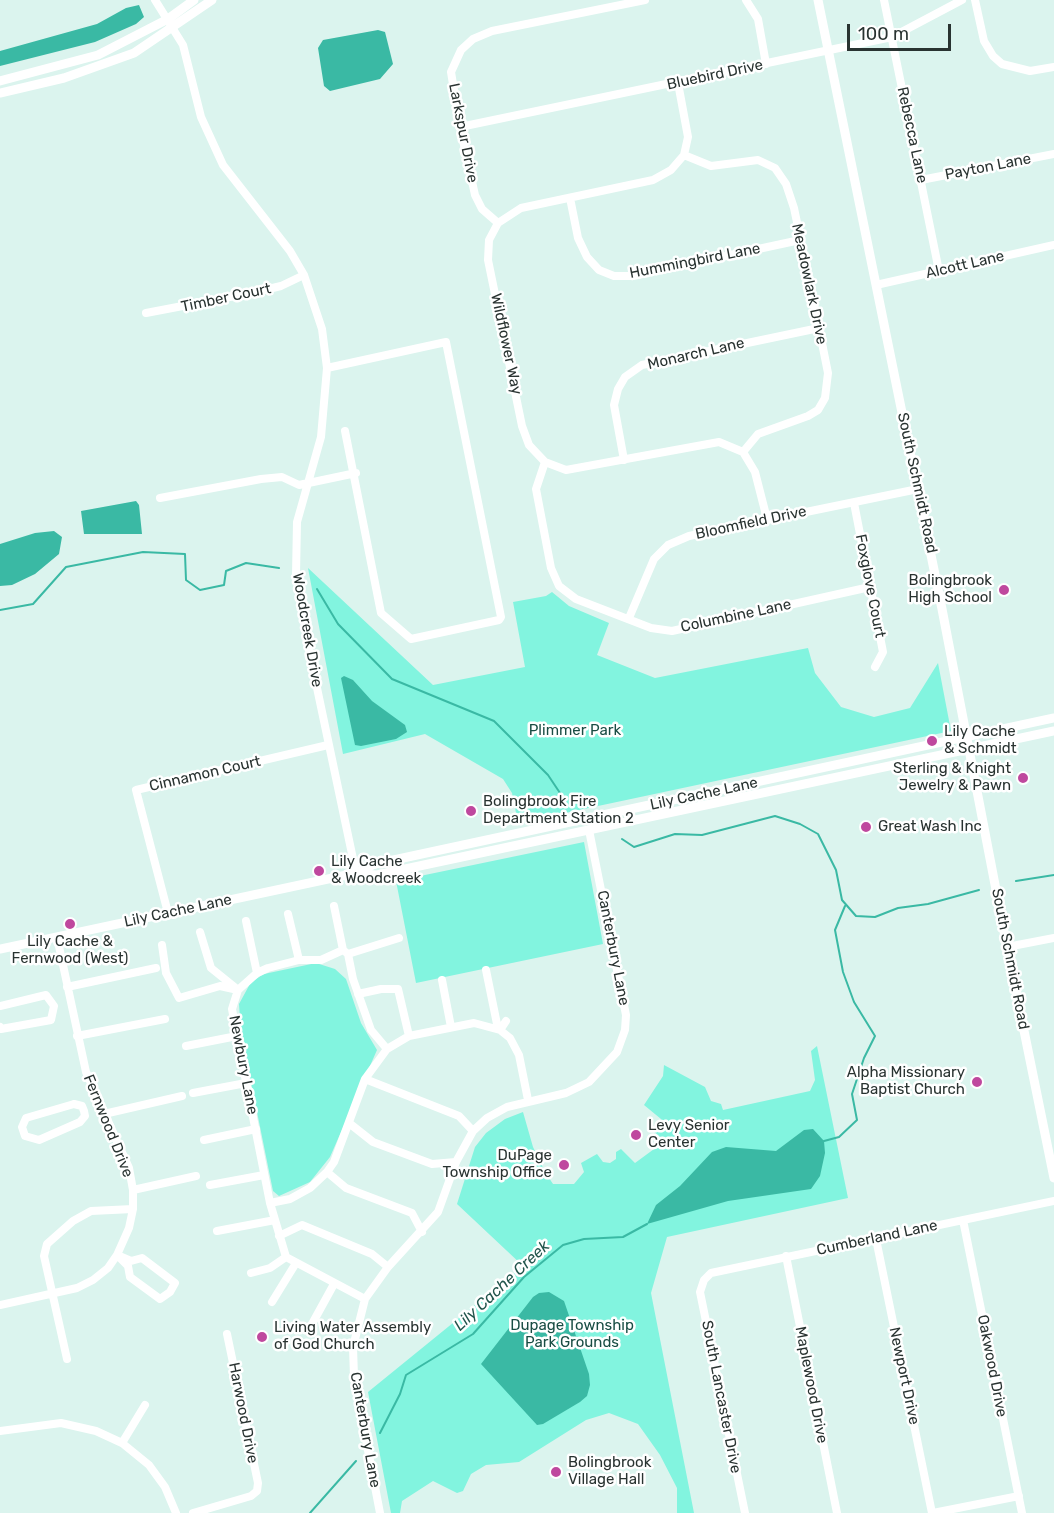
<!DOCTYPE html>
<html>
<head>
<meta charset="utf-8">
<style>
	body { margin:0 }
	#map { position:relative; width:1054px; height:1513px; overflow:hidden; background:#dbf4ee; font-family:Rubik,sans-serif }
	canvas { display:block }
	.scale { position:absolute; left:847px; top:24px; width:104px; height:27px; box-sizing:border-box; border:3px solid #293331; border-top:0; padding-left:8px; font-size:18px; line-height:21px; white-space:nowrap; color:#293331; -webkit-text-stroke:4px #fff; paint-order:stroke }
</style>
</head>
<body>
<div id="map">
<canvas width="1054" height="1513"></canvas>
<div class="scale">100 m</div>
</div>
<script>
const ctx = document.querySelector('canvas').getContext('2d');
ctx.lineJoin = 'round';
function paint(path, color) { ctx.fillStyle = color; ctx.fill(path, 'evenodd'); }
const shape = rows => new Path2D(rows.map(r => 'M' + r).join(''));
function trace(path, color, width, dash) { ctx.strokeStyle = color; ctx.lineWidth = width; ctx.lineCap = dash ? 'butt' : 'round'; ctx.setLineDash(dash || []); ctx.stroke(path); }
function write(font, color, halo, rows, align = 'center') {
  ctx.font = font + ' Rubik,sans-serif'; ctx.lineWidth = 5; ctx.setLineDash([]); ctx.textBaseline = 'middle'; ctx.strokeStyle = halo; ctx.fillStyle = color; for (const [text, x, y, turn = 0] of rows) {
    ctx.save(); ctx.translate(x, y); ctx.rotate((+turn || 0) * Math.PI / 180); ctx.textAlign = isNaN(turn) ? turn : align; if (halo) ctx.strokeText(text, 0, 0); ctx.fillText(text, 0, 0); ctx.restore();
  }
}
paint(shape([
	[308,568,433,685,525,667,513,602,546,596,552,592,569,606,609,623,597,655,655,678,808,648,815,673,841,707,874,717,910,708,938,663,951,731,518,823,512,793,503,779,425,734,343,754],
	[584,842,603,944,416,983,396,881],
	[316,963,335,969,346,979,361,1023,377,1050,330,1157,310,1182,279,1196,273,1191,241,1033,239,1004,251,982,264,974],
	[817,1046,848,1198,667,1237,651,1293,694,1513,677,1513,677,1488,660,1455,638,1424,609,1413,586,1420,519,1462,486,1465,471,1474,463,1491,457,1493,433,1481,402,1501,400,1513,391,1513,368,1392,523,1266,457,1204,475,1147,486,1133,505,1119,523,1112,533,1147,545,1172,553,1184,574,1184,584,1172,581,1163,597,1154,603,1162,610,1163,616,1159,616,1152,621,1149,635,1163,665,1141,652,1130,661,1119,644,1105,663,1076,664,1065,705,1087,711,1101,721,1104,723,1110,810,1091,815,1080,811,1051]
]), '#82f4df');
paint(shape([
	[139,5,144,17,136,24,95,42,0,66,0,51,97,24,126,8],
	[378,30,385,32,393,64,380,79,330,91,324,86,318,48,323,40],
	[136,501,139,505,142,534,84,534,81,511],
	[54,531,62,537,59,554,35,574,12,585,0,586,0,544,35,533],
	[344,676,353,680,372,701,405,725,407,732,396,739,361,746,355,745,341,678],
	[813,1129,824,1141,825,1153,820,1176,811,1189,728,1201,647,1224,656,1205,680,1186,712,1152,726,1147,776,1151,804,1130],
	[549,1292,564,1301,589,1374,590,1385,587,1396,580,1402,543,1424,537,1425,481,1364,533,1297,539,1293]
]), '#3ab9a4');
trace(shape([
	[317,589,338,624,392,679,494,721,548,775,562,796],
	[0,610,33,604,66,567,143,552,185,554,186,580,200,590,224,585,226,571,246,563,279,568],
	[622,839,634,847,675,834,702,835,775,816,800,824,818,834,836,870,842,900,856,916,875,917,898,908,928,904,979,890],
	[1016,881,1054,875],
	[824,1141,839,1137,857,1120,852,1094,864,1058,875,1036,854,1002,843,972,835,930,845,906],
	[380,1433,400,1394,406,1375,473,1334,524,1277,563,1245,584,1239,623,1237,647,1224],
	[310,1513,356,1461]
]), '#3ab9a4', 2);
trace(shape([
	[155,0,183,45,201,117,223,165,290,251,304,275,322,329,327,368,321,437,297,522,296,575,309,650,356,873],
	[746,0,758,19,766,64],
	[884,0,939,271],
	[975,0,984,41,993,56,1002,64,1030,71,1054,67],
	[678,83,688,137,684,155,671,170,653,180,521,208,498,223,489,240,488,260,522,426,529,445,545,462,566,470,719,442,743,452,755,472,767,519],
	[460,127,892,37,962,0],
	[684,155,711,166,758,160,775,168,786,184,794,208,819,328,828,373,825,398,818,410,808,416,758,434,743,452],
	[921,180,1054,154],
	[570,198,578,238,587,257,599,270,614,276,633,276,800,240],
	[498,223,482,209,475,195,460,127,451,72,461,50,473,39,492,31,645,0],
	[876,285,1054,245],
	[146,313,256,292,281,286,304,275],
	[327,368,446,342,501,617,499,620,411,639,381,613,345,431],
	[624,460,614,405,618,389,625,377,642,365,819,328],
	[545,462,536,489,551,568,559,586,576,599,651,628,672,631,870,587],
	[160,498,261,479,282,477,299,485,356,473],
	[854,503,883,652,875,667],
	[629,618,654,559,668,545,689,536,918,489],
	[334,906,343,950],
	[168,913,136,790,328,745],
	[288,914,299,960],
	[246,921,257,973],
	[200,932,211,968,237,989],
	[162,945,166,973,179,998,220,986,238,990],
	[1007,947,1054,938],
	[348,954,399,938],
	[486,970,498,1029],
	[442,980,451,1027],
	[67,987,156,968],
	[358,994,381,989,398,989,409,1036],
	[0,1006,46,995,54,1006,51,1020,1,1029,0,1027],
	[500,1030,506,1021],
	[77,1036,165,1019],
	[186,1046,237,1036],
	[365,1079,459,1116,473,1131],
	[193,1093,246,1083],
	[74,1104,82,1106,84,1111,85,1116,80,1122,39,1140,25,1136,22,1127,26,1118,74,1104],
	[104,1114,182,1096],
	[349,1123,373,1142,432,1164,456,1162],
	[204,1140,256,1129],
	[327,1172,346,1188,412,1213,422,1232],
	[210,1185,264,1175],
	[133,1190,196,1176],
	[270,1203,290,1199,310,1188,327,1172,334,1162,365,1079,387,1049,409,1036,474,1023,500,1030,510,1038,519,1055,528,1100],
	[963,1220,1022,1513],
	[217,1231,275,1220],
	[279,1236,302,1225,372,1254,388,1267],
	[876,1239,932,1513],
	[117,1255,131,1261,142,1258,175,1283,170,1292,160,1299,130,1277,128,1266,117,1255],
	[786,1256,837,1513],
	[251,1273,270,1268,286,1257],
	[365,1299,286,1257,270,1203,237,1036,232,1009,238,990,257,973,268,968,299,960,321,960,343,950,348,954,353,979,371,1030,387,1049],
	[272,1302,296,1263],
	[0,1305,77,1288,93,1280,108,1268,117,1255,129,1228,133,1209,133,1190,129,1168,86,1072,57,937],
	[312,1324,334,1284],
	[67,1359,44,1256,47,1244,73,1221,91,1211,133,1209],
	[0,1431,61,1423,96,1431,122,1443,149,1465,165,1487,176,1513],
	[122,1443,145,1405],
	[193,1513,251,1496,257,1491,258,1483,227,1334],
	[380,1513,354,1377,353,1347,365,1299,388,1267,438,1212,456,1162,473,1131,487,1118,507,1107,566,1093,589,1082,617,1052,625,1030,626,1015,589,830],
	[745,1513,700,1292,704,1280,711,1273,1054,1201],
	[933,1513,1019,1496]
]), '#fff', 8);
trace(shape([
	[818,0,942,609,1007,947,1054,1178],
	[0,81,98,55,168,19,194,0],
	[0,93,64,78,134,53,212,0],
	[358,874,377,875,1054,731],
	[0,949,356,873,375,864,1054,718]
]), '#fff', 9);
for (const [x, y, r, color] of [
	[1004,590,6,"#bf489e"],
	[932,741,6,"#bf489e"],
	[1023,778,6,"#bf489e"],
	[471,811,6,"#bf489e"],
	[866,827,6,"#bf489e"],
	[319,871,6,"#bf489e"],
	[70,924,6,"#bf489e"],
	[977,1082,6,"#bf489e"],
	[636,1135,6,"#bf489e"],
	[564,1165,6,"#bf489e"],
	[262,1337,6,"#bf489e"],
	[556,1472,6,"#bf489e"]
]) { const dot = new Path2D(); dot.arc(x, y, r, 0, 2 * Math.PI); ctx.fillStyle = color; ctx.fill(dot); trace(dot, '#fff', 2); }
write('15px', '#293331', '#fff', [
	["Bluebird Drive",715,75,-12],
	["Larkspur Drive",463,133,79],
	["Rebecca Lane",912,135,78],
	["Payton Lane",988,167,-11],
	["Hummingbird Lane",695,261,-11],
	["Alcott Lane",965,265,-13],
	["Meadowlark Drive",809,284,78],
	["Timber Court",226,298,-12],
	["Wildflower Way",506,344,78],
	["Monarch Lane",696,354,-13],
	["South Schmidt Road",917,483,78],
	["Bloomfield Drive",751,523,-12],
	["Foxglove Court",870,586,79],
	["Columbine Lane",736,616,-12],
	["Woodcreek Drive",307,630,80],
	["Cinnamon Court",205,774,-13],
	["Lily Cache Lane",704,794,-12],
	["Lily Cache Lane",178,911,-12],
	["Canterbury Lane",613,948,79],
	["South Schmidt Road",1010,959,79],
	["Newbury Lane",243,1065,79],
	["Fernwood Drive",108,1126,68],
	["Cumberland Lane",877,1238,-12],
	["Oakwood Drive",992,1366,79],
	["Newport Drive",904,1376,78],
	["Maplewood Drive",811,1385,79],
	["South Lancaster Drive",721,1397,79],
	["Harwood Drive",243,1413,79],
	["Canterbury Lane",365,1430,80]
]);
write('15px', '#293331', '#fff', [
	["Bolingbrook",992,581,"right"],
	["High School",992,598,"right"],
	["Lily Cache",944,732],
	["& Schmidt",944,749],
	["Sterling & Knight",1011,769,"right"],
	["Jewelry & Pawn",1011,786,"right"],
	["Bolingbrook Fire",483,802],
	["Department Station 2",483,819],
	["Great Wash Inc",878,827],
	["Lily Cache",331,862],
	["& Woodcreek",331,879],
	["Lily Cache &",70,942,"center"],
	["Fernwood (West)",70,959,"center"],
	["Alpha Missionary",965,1073,"right"],
	["Baptist Church",965,1090,"right"],
	["Levy Senior",648,1126],
	["Center",648,1143],
	["DuPage",552,1156,"right"],
	["Township Office",552,1173,"right"],
	["Living Water Assembly",274,1328],
	["of God Church",274,1345],
	["Bolingbrook",568,1463],
	["Village Hall",568,1480]
], 'left');
write('15px', '#194d44', '#fff', [
	["Plimmer Park",575,731],
	["Dupage Township",572,1326],
	["Park Grounds",572,1343]
]);
write('italic 16px', '#23564d', '#fff', [
	["Lily Cache Creek",502,1286,-43]
]);
</script>
</body>
</html>
